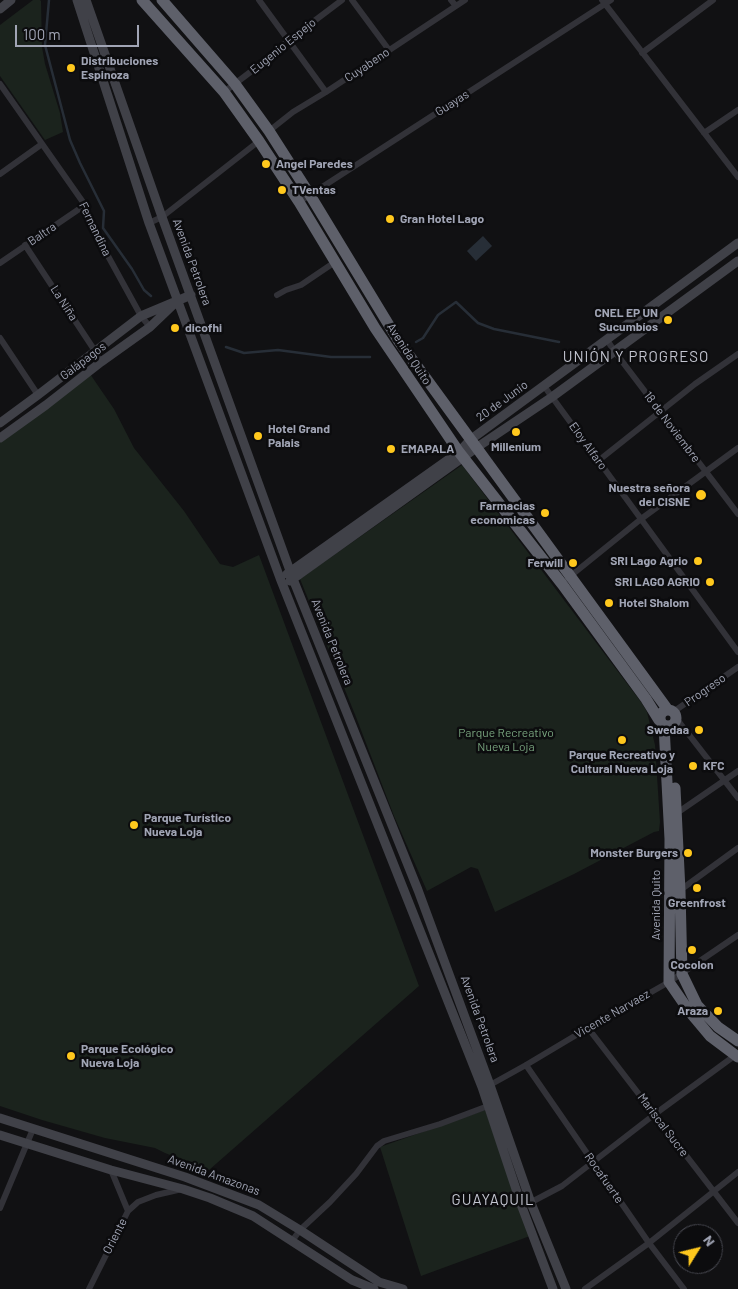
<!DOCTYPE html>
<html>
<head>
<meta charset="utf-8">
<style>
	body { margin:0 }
	#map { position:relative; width:738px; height:1289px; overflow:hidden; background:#111113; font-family:Barlow,sans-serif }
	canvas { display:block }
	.north { position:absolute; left:673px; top:1224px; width:50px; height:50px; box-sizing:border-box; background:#0c0c0e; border:1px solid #484951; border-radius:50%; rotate:54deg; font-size:14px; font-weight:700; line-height:20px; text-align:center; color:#a1a5b5 }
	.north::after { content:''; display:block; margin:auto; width:18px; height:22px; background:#ffc81d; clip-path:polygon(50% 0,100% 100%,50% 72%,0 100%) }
	.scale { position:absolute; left:15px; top:25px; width:124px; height:22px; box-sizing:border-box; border:2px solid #a1a5b5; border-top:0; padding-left:6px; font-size:15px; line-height:18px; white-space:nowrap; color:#a1a5b5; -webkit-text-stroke:4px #0c0c0e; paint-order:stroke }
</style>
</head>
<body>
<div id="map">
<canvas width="738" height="1289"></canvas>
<div class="north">N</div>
<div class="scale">100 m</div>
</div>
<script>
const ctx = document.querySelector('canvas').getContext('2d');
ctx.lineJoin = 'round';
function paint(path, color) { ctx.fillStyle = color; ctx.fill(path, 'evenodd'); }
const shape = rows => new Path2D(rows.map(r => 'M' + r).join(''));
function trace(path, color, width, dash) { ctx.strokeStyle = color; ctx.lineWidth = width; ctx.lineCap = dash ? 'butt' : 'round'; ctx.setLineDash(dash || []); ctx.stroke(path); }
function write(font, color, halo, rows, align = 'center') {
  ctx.font = font + ' Barlow,sans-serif'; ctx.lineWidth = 5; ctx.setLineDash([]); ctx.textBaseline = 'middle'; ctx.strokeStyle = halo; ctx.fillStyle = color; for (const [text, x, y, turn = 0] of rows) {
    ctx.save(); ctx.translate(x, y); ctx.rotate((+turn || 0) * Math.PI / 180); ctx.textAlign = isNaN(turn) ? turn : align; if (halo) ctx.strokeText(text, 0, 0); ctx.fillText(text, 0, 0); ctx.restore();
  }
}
paint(shape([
	[33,0,40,0,41,1,42,47,45,64,60,113,63,132,45,140,0,76,0,25],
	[88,371,114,409,134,448,184,511,220,564,233,567,259,555,419,986,209,1170,165,1153,155,1148,105,1138,42,1120,0,1106,0,436],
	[462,465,641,702,647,712,655,745,660,822,659,831,654,832,574,874,495,912,478,869,471,867,427,891,394,816,356,717,300,579],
	[485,1110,530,1236,421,1276,380,1147]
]), '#1b231d');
paint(shape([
	[483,236,492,246,476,261,467,251]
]), '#272e37');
trace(shape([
	[49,0,45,45,70,140,80,163,104,211,103,228,132,269,144,290,151,296],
	[416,342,423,338,438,315,456,302,478,323,494,329,559,342],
	[226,347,244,353,278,350,331,357,370,357]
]), '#272e37', 2.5);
trace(shape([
	[259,0,326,92],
	[352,0,389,50],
	[451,0,456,6],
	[602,0,738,177],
	[642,53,713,0],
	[0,84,85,205,97,236,141,316,150,327],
	[224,92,257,67,289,40,342,0],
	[269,131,293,112,326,92,465,0],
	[704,133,738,110],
	[0,174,42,144],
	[299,202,611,0],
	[149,223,162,217,259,141],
	[25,245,95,351,101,362],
	[0,263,85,205],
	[277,295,286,290,301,285,335,262],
	[0,338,38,395],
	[607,340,615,352,738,514],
	[544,386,738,652],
	[598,461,695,384,738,354],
	[568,578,641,519,738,448],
	[673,712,738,667],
	[676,718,738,798],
	[677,813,738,771],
	[679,891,738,848],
	[588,1028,738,1223],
	[526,1065,649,1243,684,1289],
	[486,1086,490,1085,526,1065,588,1028,669,982,738,935],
	[111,1170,128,1211],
	[522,1207,562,1186,655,1114,737,1054],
	[0,1208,33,1129],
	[292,1241,300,1230,330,1202,356,1174,377,1146,384,1141,440,1124,488,1106],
	[89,1289,128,1211,138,1202,156,1195,182,1189],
	[585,1289,649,1243,738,1172]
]), '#323238', 6);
trace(shape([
	[77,0,149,223,280,578,482,1087,522,1207,553,1289],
	[86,0,162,217,293,579,418,890,490,1085,531,1203,566,1289],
	[0,9,11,0],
	[0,423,38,395,141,316,191,295],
	[0,438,46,405,101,362,150,327,174,304],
	[287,574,459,452,470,440,738,243],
	[290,581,476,448,552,397,738,261],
	[0,1118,185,1177,259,1205,300,1230,379,1282,403,1289],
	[0,1135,111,1170,183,1189,210,1198,253,1216,352,1280,374,1289]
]), '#404148', 9);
trace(shape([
	[142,0,224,92,259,141,299,202,375,328,459,452,562,584,646,699,659,720],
	[162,0,235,84,269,131,310,195,398,340,668,710],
	'660 718a8 8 0 1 1 16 0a8 8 0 1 1-16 0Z',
	[664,726,670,839,669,982,689,1011,710,1036,738,1057],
	[675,788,680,891,682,974,697,1005,718,1027,738,1041]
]), '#5e606a', 11);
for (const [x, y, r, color] of [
	[71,68,5,"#ffc81d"],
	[266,164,5,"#ffc81d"],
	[282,190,5,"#ffc81d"],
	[390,219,5,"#ffc81d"],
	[668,320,5,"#ffc81d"],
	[175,328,5,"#ffc81d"],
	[516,432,5,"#ffc81d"],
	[258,436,5,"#ffc81d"],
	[391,449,5,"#ffc81d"],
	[701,495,6,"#ffc81d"],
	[545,513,5,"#ffc81d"],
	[698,561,5,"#ffc81d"],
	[573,563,5,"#ffc81d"],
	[710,582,5,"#ffc81d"],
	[609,603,5,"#ffc81d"],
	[699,730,5,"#ffc81d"],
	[622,740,5,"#ffc81d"],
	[693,766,5,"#ffc81d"],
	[134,825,5,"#ffc81d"],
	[688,853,5,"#ffc81d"],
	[697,888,5,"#ffc81d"],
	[692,950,5,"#ffc81d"],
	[718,1011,5,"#ffc81d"],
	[71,1056,5,"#ffc81d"]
]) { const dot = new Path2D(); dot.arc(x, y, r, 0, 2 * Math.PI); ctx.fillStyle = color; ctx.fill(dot); trace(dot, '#0c0c0e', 2); }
write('12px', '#a1a5b5', '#0c0c0e', [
	["Eugenio Espejo",283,46,-39],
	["Cuyabeno",367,65,-34],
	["Guayas",452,103,-33],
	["Fernandina",95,229,64],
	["Baltra",42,234,-34],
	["Avenida Petrolera",192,262,70],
	["La Niña",64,303,57],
	["Avenida Quito",409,354,57],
	["Galápagos",83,361,-37],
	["20 de Junio",502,401,-36],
	["18 de Noviembre",672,427,53],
	["Eloy Alfaro",588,446,54],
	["Avenida Petrolera",332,642,68],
	["Progreso",705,690,-35],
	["Avenida Quito",656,905,-90],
	["Vicente Narvaez",612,1014,-30],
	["Avenida Petrolera",480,1019,70],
	["Mariscal Sucre",663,1125,53],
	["Avenida Amazonas",214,1175,20],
	["Rocafuerte",604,1178,55],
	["Oriente",115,1236,-63]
]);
write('bold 12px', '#a1a5b5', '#0c0c0e', [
	["Distribuciones",81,61],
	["Espinoza",81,75],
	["Angel Paredes",276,164],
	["TVentas",292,190],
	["Gran Hotel Lago",400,219],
	["CNEL EP UN",658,313,"right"],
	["Sucumbíos",658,327,"right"],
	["dicofhi",185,328],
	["Hotel Grand",268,429],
	["Palais",268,443],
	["Millenium",516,447,"center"],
	["EMAPALA",401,449],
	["Nuestra señora",690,488,"right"],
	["del CISNE",690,502,"right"],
	["Farmacias",535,506,"right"],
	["economicas",535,520,"right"],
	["SRI Lago Agrio",688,561,"right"],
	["Ferwill",563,563,"right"],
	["SRI LAGO AGRIO",700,582,"right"],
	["Hotel Shalom",619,603],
	["Swedaa",689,730,"right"],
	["Parque Recreativo y",622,755,"center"],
	["Cultural Nueva Loja",622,769,"center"],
	["KFC",703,766],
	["Parque Turístico",144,818],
	["Nueva Loja",144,832],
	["Monster Burgers",678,853,"right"],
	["Greenfrost",697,903,"center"],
	["Cocolon",692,965,"center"],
	["Araza",708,1011,"right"],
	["Parque Ecológico",81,1049],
	["Nueva Loja",81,1063]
], 'left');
write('12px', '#77a27d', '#0c0c0e', [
	["Parque Recreativo",506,733],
	["Nueva Loja",506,747]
]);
ctx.letterSpacing = '1px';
write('15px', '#c3c5d0', '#0c0c0e', [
	["UNIÓN Y PROGRESO",636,357],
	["GUAYAQUIL",493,1200]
]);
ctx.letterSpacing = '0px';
</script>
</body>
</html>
